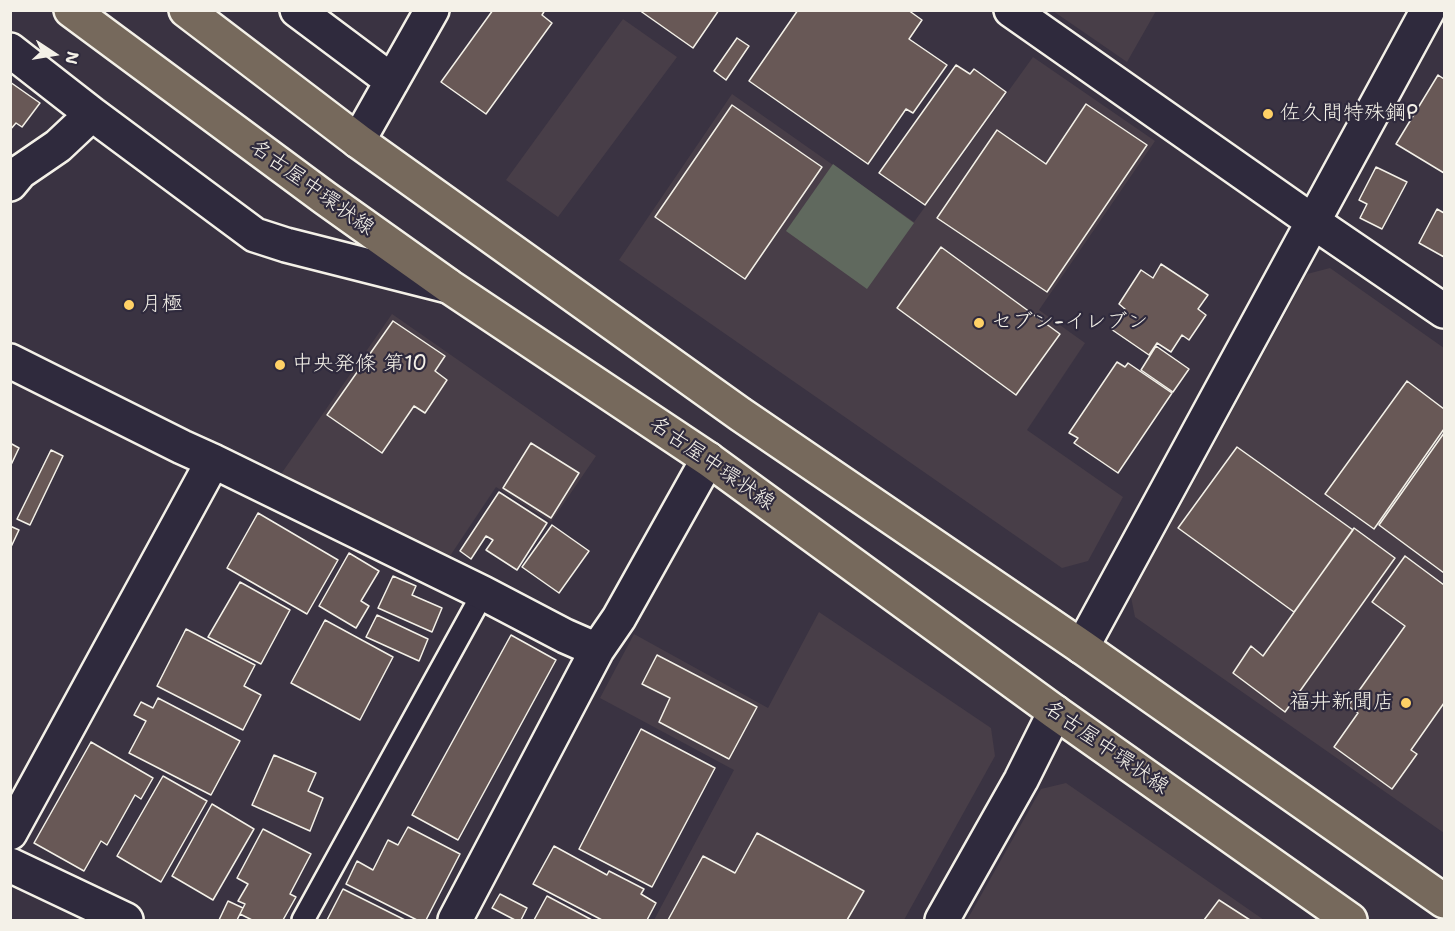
<!DOCTYPE html>
<html>
<head>
<meta charset="utf-8">
<style>
	body { margin:0 }
	#map { position:relative; width:1455px; height:931px; overflow:hidden; background:#3a3342; font-family:"Shantell Sans",sans-serif }
	canvas { display:block }
	.frame { position:absolute; inset:0; border:12px solid #f4f1e8; pointer-events:none }
	.north { position:absolute; left:24px; top:24px; width:60px; height:60px; -webkit-text-stroke:4px #2f2a3d; paint-order:stroke; rotate:102deg; font-size:16px; font-weight:700; line-height:24px; text-align:center; color:#f4f1e8 }
	.north::after { content:''; display:block; margin:auto; width:21px; height:27px; background:#f4f1e8; clip-path:polygon(50% 0,100% 100%,50% 72%,0 100%) }
</style>
</head>
<body>
<div id="map">
<canvas width="1455" height="931"></canvas>
<div class="frame"></div>
<div class="north">N</div>
</div>
<script>
const ctx = document.querySelector('canvas').getContext('2d');
ctx.lineJoin = 'round';
function paint(path, color) { ctx.fillStyle = color; ctx.fill(path, 'evenodd'); }
const shape = rows => new Path2D(rows.map(r => 'M' + r).join(''));
function trace(path, color, width, dash) { ctx.strokeStyle = color; ctx.lineWidth = width; ctx.lineCap = dash ? 'butt' : 'round'; ctx.setLineDash(dash || []); ctx.stroke(path); }
function write(font, color, halo, rows, align = 'center') {
  ctx.font = font + ' "Shantell Sans","Klee One",sans-serif'; ctx.lineWidth = 4.5; ctx.setLineDash([]); ctx.textBaseline = 'middle'; ctx.strokeStyle = halo; ctx.fillStyle = color; for (const [text, x, y, turn = 0] of rows) {
    ctx.save(); ctx.translate(x, y); ctx.rotate((+turn || 0) * Math.PI / 180); ctx.textAlign = isNaN(turn) ? turn : align; if (halo) ctx.strokeText(text, 0, 0); ctx.fillText(text, 0, 0); ctx.restore();
  }
}
paint(shape([
	[1053,11,1156,11,1127,62],
	[623,19,677,57,558,217,506,180],
	[1033,57,1155,141,1039,310,1085,343,1027,430,1123,497,1088,561,1062,568,619,260,732,94,914,222],
	[1330,268,1444,348,1444,833,1135,617,1131,597,1307,274],
	[392,314,596,456,551,522,496,487,450,556,279,477],
	[819,612,991,728,995,756,904,920,654,920,734,770,600,698,634,634,768,708],
	[1066,783,1264,920,967,920,1041,789]
]), '#483e48');
paint(shape([
	[833,164,914,223,867,289,786,231]
]), '#60695e');
const building = shape([
	[493,10,545,10,542,15,552,23,486,114,441,82,493,10],
	[639,10,719,10,693,48,639,10],
	[798,10,908,10,922,20,909,39,947,65,913,113,906,109,868,164,749,81,798,10],
	[737,38,749,46,726,80,714,71,737,38],
	[956,65,970,74,974,69,1006,92,925,205,879,173,956,65],
	[1438,75,1444,79,1444,173,1396,144,1438,75],
	[10,82,40,103,22,127,16,123,10,130,10,82],
	[1086,104,1147,145,1047,292,937,218,997,130,1046,164,1086,104],
	[732,105,822,167,745,279,655,217,732,105],
	[1376,167,1407,182,1382,229,1360,218,1367,204,1359,200,1376,167],
	[1437,209,1444,213,1444,257,1419,243,1437,209],
	[941,247,1060,334,1016,395,897,308,941,247],
	[1161,264,1208,295,1198,309,1206,315,1189,340,1182,335,1171,352,1157,343,1149,355,1111,329,1125,309,1119,304,1141,270,1153,278,1161,264],
	[393,321,445,356,435,371,447,380,425,413,414,406,382,453,327,415,393,321],
	[1156,346,1189,369,1173,392,1141,370,1156,346],
	[1117,362,1125,367,1128,363,1172,393,1118,473,1074,443,1078,438,1069,433,1117,362],
	[1407,381,1444,409,1444,429,1374,529,1325,494,1407,381],
	[1444,433,1444,573,1379,525,1444,433],
	[10,443,19,448,10,467,10,443],
	[531,443,579,473,551,518,503,488,531,443],
	[1237,447,1353,530,1294,612,1178,528,1237,447],
	[51,450,63,456,30,525,17,519,51,450],
	[499,492,547,523,517,570,486,550,493,540,486,536,471,559,460,551,499,492],
	[258,513,338,560,307,614,227,568,258,513],
	[552,525,589,551,559,593,522,567,552,525],
	[10,526,19,530,10,549,10,526],
	[1354,528,1395,558,1285,712,1233,673,1251,646,1263,656,1354,528],
	[349,553,379,571,361,601,369,606,356,628,319,606,349,553],
	[1405,556,1444,585,1444,703,1411,750,1417,754,1392,789,1334,747,1358,713,1348,706,1405,626,1372,602,1405,556],
	[393,576,416,586,412,595,442,608,432,632,378,608,393,576],
	[240,582,290,610,261,664,208,637,240,582],
	[377,615,428,639,419,661,366,637,377,615],
	[325,620,393,657,360,720,291,683,325,620],
	[186,629,255,665,244,686,261,695,243,730,157,686,186,629],
	[511,635,556,660,458,840,412,815,511,635],
	[657,655,757,707,729,759,659,722,670,698,642,684,657,655],
	[158,698,240,741,211,795,129,753,146,721,134,715,141,702,153,708,158,698],
	[641,729,715,768,652,887,579,849,641,729],
	[91,742,153,778,141,799,135,795,107,845,101,841,84,871,34,843,91,742],
	[274,755,316,773,308,791,323,798,310,831,252,805,274,755],
	[163,776,207,801,161,882,117,856,163,776],
	[212,804,254,829,213,900,172,876,212,804],
	[408,827,460,854,426,920,417,920,346,884,357,861,373,870,388,840,398,845,408,827],
	[263,829,311,854,290,894,296,897,283,920,252,920,240,914,245,904,238,901,248,884,237,878,263,829],
	[757,833,864,891,847,920,668,920,703,856,735,873,757,833],
	[554,846,607,875,609,871,644,889,641,894,656,903,647,920,602,920,533,884,554,846],
	[343,889,405,920,327,920,343,889],
	[500,894,527,908,521,920,515,920,492,908,500,894],
	[547,896,592,920,534,920,547,896],
	[1219,900,1250,920,1204,920,1219,900],
	[228,901,243,908,237,920,219,920,228,901]
]);
paint(building, '#685856');
trace(building, '#f4f1e8', 1.5);
const service = shape([
	[303,920,483,593]
]);
const minor = shape([
	[297,10,392,81],
	[1011,10,1312,221,1444,311],
	[10,50,92,114,255,235,286,245,448,286],
	[358,141,432,10],
	[10,184,20,172,58,146,92,114],
	[10,361,182,447,213,461,483,593,565,636,597,650],
	[1082,647,1428,10],
	[10,833,213,461],
	[10,865,126,920],
	[455,920,597,650,619,618,708,459],
	[942,920,1021,780,1055,712]
]);
const primary = shape([
	[71,10,325,198,450,287,708,459,1055,712,1350,920],
	[186,10,358,141,740,414,1082,647,1444,901]
]);
trace(service, '#f4f1e8', 26);
trace(minor, '#f4f1e8', 38);
trace(primary, '#f4f1e8', 38);
trace(service, '#2f2a3d', 21);
trace(minor, '#2f2a3d', 33);
trace(primary, '#76695c', 33);
for (const [x, y, r, color] of [
	[1268,114,6,"#ffd166"],
	[129,305,6,"#ffd166"],
	[979,323,6,"#ffd166"],
	[280,365,6,"#ffd166"],
	[1406,703,6,"#ffd166"]
]) { const dot = new Path2D(); dot.arc(x, y, r, 0, 2 * Math.PI); ctx.fillStyle = color; ctx.fill(dot); trace(dot, '#2f2a3d', 2); }
write('21px', '#f4f1e8', '#2f2a3d', [
	["佐久間特殊鋼P",1280,114],
	["月極",141,305],
	["セブン-イレブン",991,323],
	["中央発條 第10",292,365],
	["福井新聞店",1394,703,"right"]
], 'left');
write('21px', '#f4f1e8', '#2f2a3d', [
	["名古屋中環状線",312,188,36],
	["名古屋中環状線",712,464,35],
	["名古屋中環状線",1106,748,35]
]);
</script>
</body>
</html>
